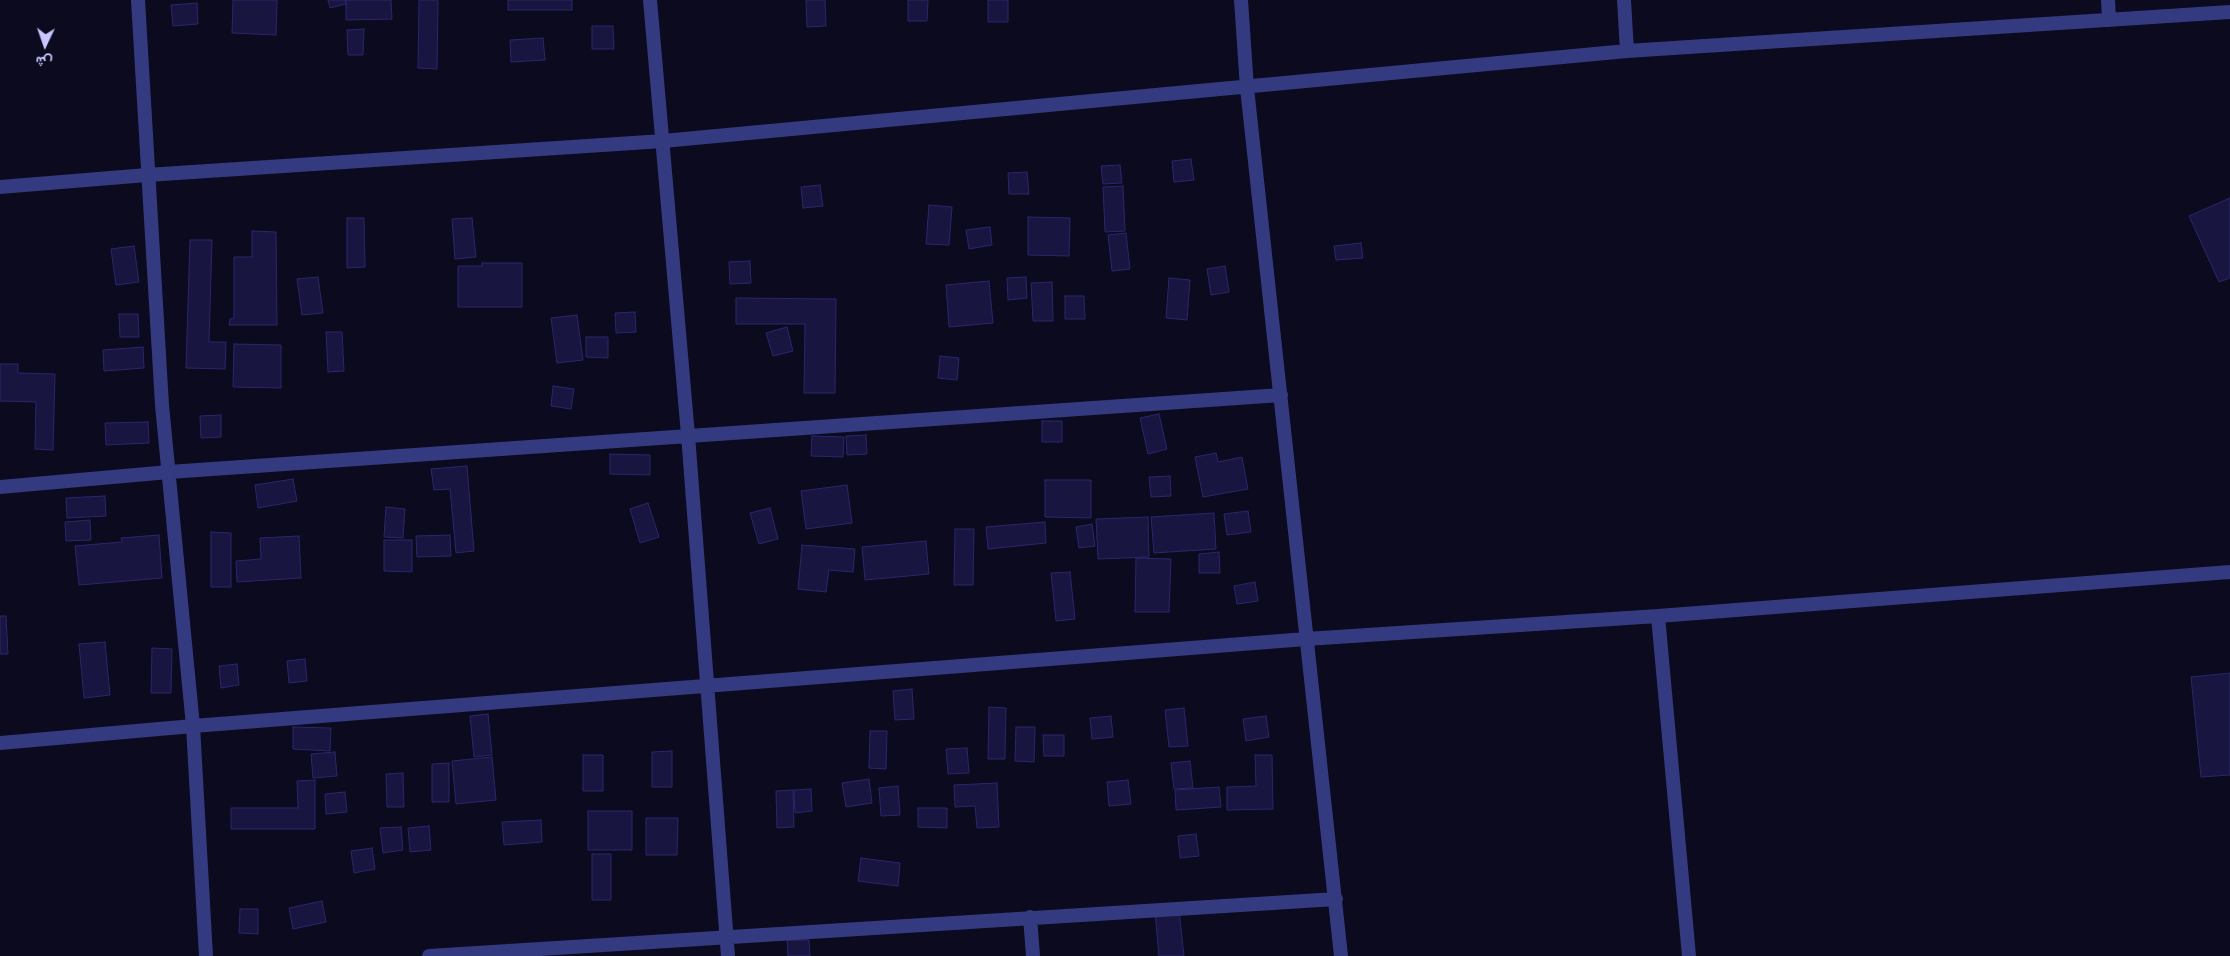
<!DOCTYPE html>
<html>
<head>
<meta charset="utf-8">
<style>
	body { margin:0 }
	#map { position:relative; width:2230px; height:956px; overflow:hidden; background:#0b0a1e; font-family:Overpass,Vazirmatn,sans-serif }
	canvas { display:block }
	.north { position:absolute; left:20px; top:20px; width:50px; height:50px; -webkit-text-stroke:4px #0b0a1e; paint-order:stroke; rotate:183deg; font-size:14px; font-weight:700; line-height:20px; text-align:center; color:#c7c8ff }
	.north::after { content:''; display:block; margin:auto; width:18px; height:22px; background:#c7c8ff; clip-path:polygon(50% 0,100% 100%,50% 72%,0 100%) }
</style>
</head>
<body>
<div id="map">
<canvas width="2230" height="956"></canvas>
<div class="north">ش</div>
</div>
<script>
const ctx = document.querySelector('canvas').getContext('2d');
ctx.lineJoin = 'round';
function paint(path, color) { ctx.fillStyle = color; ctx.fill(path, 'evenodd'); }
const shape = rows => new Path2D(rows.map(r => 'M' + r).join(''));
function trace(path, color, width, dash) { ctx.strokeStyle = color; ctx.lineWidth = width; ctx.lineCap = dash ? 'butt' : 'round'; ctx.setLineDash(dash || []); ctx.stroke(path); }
const building = shape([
	[233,0,277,0,276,35,232,33,233,0],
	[328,0,345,0,346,4,330,8,328,0],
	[346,0,391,0,392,19,346,20,346,0],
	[419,0,438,0,437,69,418,68,419,0],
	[508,0,572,0,572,10,508,10,508,0],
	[806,0,825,0,826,26,807,27,806,0],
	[908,0,928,0,927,21,908,21,908,0],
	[988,0,1008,0,1008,22,988,22,988,0],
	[197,3,198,24,173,26,171,5,197,3],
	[592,26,613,26,614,49,592,49,592,26],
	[364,29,363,55,348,55,347,30,364,29],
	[543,38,545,60,511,62,510,40,543,38],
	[1191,159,1194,180,1174,182,1172,161,1191,159],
	[1120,165,1122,183,1103,184,1101,166,1120,165],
	[1027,172,1029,194,1009,194,1008,173,1027,172],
	[820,185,823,206,803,208,801,187,820,185],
	[1123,186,1125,231,1105,232,1103,187,1123,186],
	[2230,198,2230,278,2219,282,2189,216,2230,198],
	[929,205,952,207,949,245,926,244,929,205],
	[1028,217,1070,218,1069,256,1028,255,1028,217],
	[347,218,364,218,365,267,347,268,347,218],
	[472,218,476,257,455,259,452,219,472,218],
	[990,227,992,245,969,249,966,230,990,227],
	[252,231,276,232,277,325,229,325,230,319,234,318,234,257,252,257,252,231],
	[1126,233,1130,269,1112,271,1108,235,1126,233],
	[190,240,212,240,209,342,226,342,225,369,186,368,190,240],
	[1361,243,1363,258,1336,260,1334,246,1361,243],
	[134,246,139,282,116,285,111,249,134,246],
	[750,261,751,283,730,284,729,262,750,261],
	[482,263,522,263,522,307,458,307,458,266,482,266,482,263],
	[1225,266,1229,292,1211,295,1207,269,1225,266],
	[318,277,323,313,302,315,297,279,318,277],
	[1026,277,1027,298,1008,300,1007,278,1026,277],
	[1169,278,1190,280,1187,320,1166,318,1169,278],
	[989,281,993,323,949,327,946,285,989,281],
	[1052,282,1053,321,1033,321,1031,283,1052,282],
	[1065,296,1084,296,1085,319,1065,319,1065,296],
	[736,298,836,299,835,393,804,393,805,324,736,324,736,298],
	[635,312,636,332,616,333,615,313,635,312],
	[119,314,138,314,139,337,120,337,119,314],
	[577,315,583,360,557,363,551,318,577,315],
	[787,327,793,351,773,356,766,333,787,327],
	[326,332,342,332,344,371,328,372,326,332],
	[586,337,608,337,608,358,586,357,586,337],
	[234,344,281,345,281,388,233,387,234,344],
	[143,347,144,368,104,371,103,350,143,347],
	[940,356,959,358,957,380,938,378,940,356],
	[0,364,18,364,18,373,55,374,53,450,35,449,36,402,0,401,0,364],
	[553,386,574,389,571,409,551,406,553,386],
	[1159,414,1167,449,1148,454,1140,418,1159,414],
	[221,415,221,437,201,438,200,416,221,415],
	[1042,421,1062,421,1062,442,1042,442,1042,421],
	[148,422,149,443,106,445,105,423,148,422],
	[866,435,867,454,847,455,846,436,866,435],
	[812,436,844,437,843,457,811,456,812,436],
	[1216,453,1218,462,1242,457,1248,489,1203,497,1195,457,1216,453],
	[610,454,650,455,650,475,610,474,610,454],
	[467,466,474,551,456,553,450,489,434,490,431,469,467,466],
	[1170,476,1171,496,1151,497,1149,477,1170,476],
	[293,479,297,501,258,508,255,485,293,479],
	[1045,480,1091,480,1091,518,1045,517,1045,480],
	[847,485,852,523,806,529,801,491,847,485],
	[105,496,106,516,67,518,66,498,105,496],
	[648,503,659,537,640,543,630,509,648,503],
	[386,507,405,509,403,538,384,537,386,507],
	[770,508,778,539,759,544,750,513,770,508],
	[1248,511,1251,532,1227,535,1224,514,1248,511],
	[1214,513,1216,549,1154,553,1151,517,1214,513],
	[1148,517,1149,557,1098,559,1096,519,1148,517],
	[90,520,91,540,66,541,65,522,90,520],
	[1045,522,1046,543,988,549,986,527,1045,522],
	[1092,524,1095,546,1079,548,1076,527,1092,524],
	[955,529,974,529,973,585,954,585,955,529],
	[211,532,231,533,231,587,211,587,211,532],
	[159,535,162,578,79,585,75,546,122,542,121,538,159,535],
	[450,535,451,556,417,557,416,536,450,535],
	[299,536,301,578,237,582,236,561,261,559,260,538,299,536],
	[384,540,412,540,412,572,384,571,384,540],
	[926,541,929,574,865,580,862,547,926,541],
	[802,545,855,549,853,572,829,570,826,592,798,589,802,545],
	[1219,552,1220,573,1199,573,1199,554,1219,552],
	[1136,558,1171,559,1169,612,1135,612,1136,558],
	[1070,572,1075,619,1056,621,1051,573,1070,572],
	[1255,582,1258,601,1237,604,1234,586,1255,582],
	[0,616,6,616,8,654,0,654,0,616],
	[105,642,110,695,84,698,79,644,105,642],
	[152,648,172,649,171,693,151,693,152,648],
	[305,659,307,681,289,683,287,661,305,659],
	[237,664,239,685,221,688,219,666,237,664],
	[2230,673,2230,775,2201,777,2191,677,2230,673],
	[912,689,914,719,895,720,893,691,912,689],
	[989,707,1006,708,1005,759,988,759,989,707],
	[1184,708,1188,746,1169,747,1165,710,1184,708],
	[488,714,492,755,474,757,470,716,488,714],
	[1111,716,1113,737,1092,739,1090,718,1111,716],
	[1266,716,1269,737,1246,741,1243,719,1266,716],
	[293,727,331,728,330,751,293,749,293,727],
	[1016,727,1035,727,1034,762,1015,761,1016,727],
	[870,731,887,731,886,769,869,768,870,731],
	[1043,735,1064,735,1064,756,1044,756,1043,735],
	[967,748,969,773,948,774,946,749,967,748],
	[672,751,672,787,652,787,652,752,672,751],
	[335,752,337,776,313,778,311,754,335,752],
	[583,755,603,755,603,791,583,791,583,755],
	[1255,755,1272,755,1273,809,1227,810,1227,787,1256,786,1255,755],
	[492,757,496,800,456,804,452,761,492,757],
	[1190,761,1193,788,1174,789,1171,763,1190,761],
	[449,763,449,802,432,802,432,764,449,763],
	[403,773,404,807,387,807,386,774,403,773],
	[869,779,872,803,846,807,842,783,869,779],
	[315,780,315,829,231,829,231,808,298,808,297,781,315,780],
	[1128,780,1131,804,1109,806,1107,782,1128,780],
	[997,783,999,827,977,828,975,806,955,807,954,785,997,783],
	[898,786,900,815,881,816,879,788,898,786],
	[1219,787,1221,807,1176,810,1175,790,1219,787],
	[811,789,812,811,795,813,794,790,811,789],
	[793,790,794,827,777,828,776,791,793,790],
	[345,792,347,812,326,814,325,794,345,792],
	[918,808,947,808,947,828,918,827,918,808],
	[588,811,632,811,632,850,588,850,588,811],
	[646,818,678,818,677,855,646,855,646,818],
	[541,820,542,842,504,845,502,822,541,820],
	[429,826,431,850,410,852,408,828,429,826],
	[401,827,403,850,383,853,380,828,401,827],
	[1196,834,1199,856,1180,858,1178,836,1196,834],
	[372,848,375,869,354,873,351,851,372,848],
	[592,854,611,854,611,900,592,900,592,854],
	[861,858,900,863,898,886,858,881,861,858],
	[322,901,326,922,293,929,289,908,322,901],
	[240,909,258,909,258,934,239,933,240,909],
	[1179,910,1184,956,1159,956,1155,912,1179,910],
	[787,940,809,940,810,956,788,956,787,940]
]);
paint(building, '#181640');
trace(building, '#2b266d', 1);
trace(shape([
	[138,0,162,405,193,726,206,956],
	[650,0,688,435,728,956],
	[1241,0,1247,88,1341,956],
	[1624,0,1627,51],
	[2108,0,2109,20],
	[0,187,147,175,663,141,1627,51,2230,12],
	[0,487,169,472,1281,395],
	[1658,616,1689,956],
	[0,743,193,726,1306,639,1658,616,2230,572],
	[1030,917,1033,956],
	[429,956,1336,899]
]), '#333a7f', 14);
</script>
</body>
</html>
